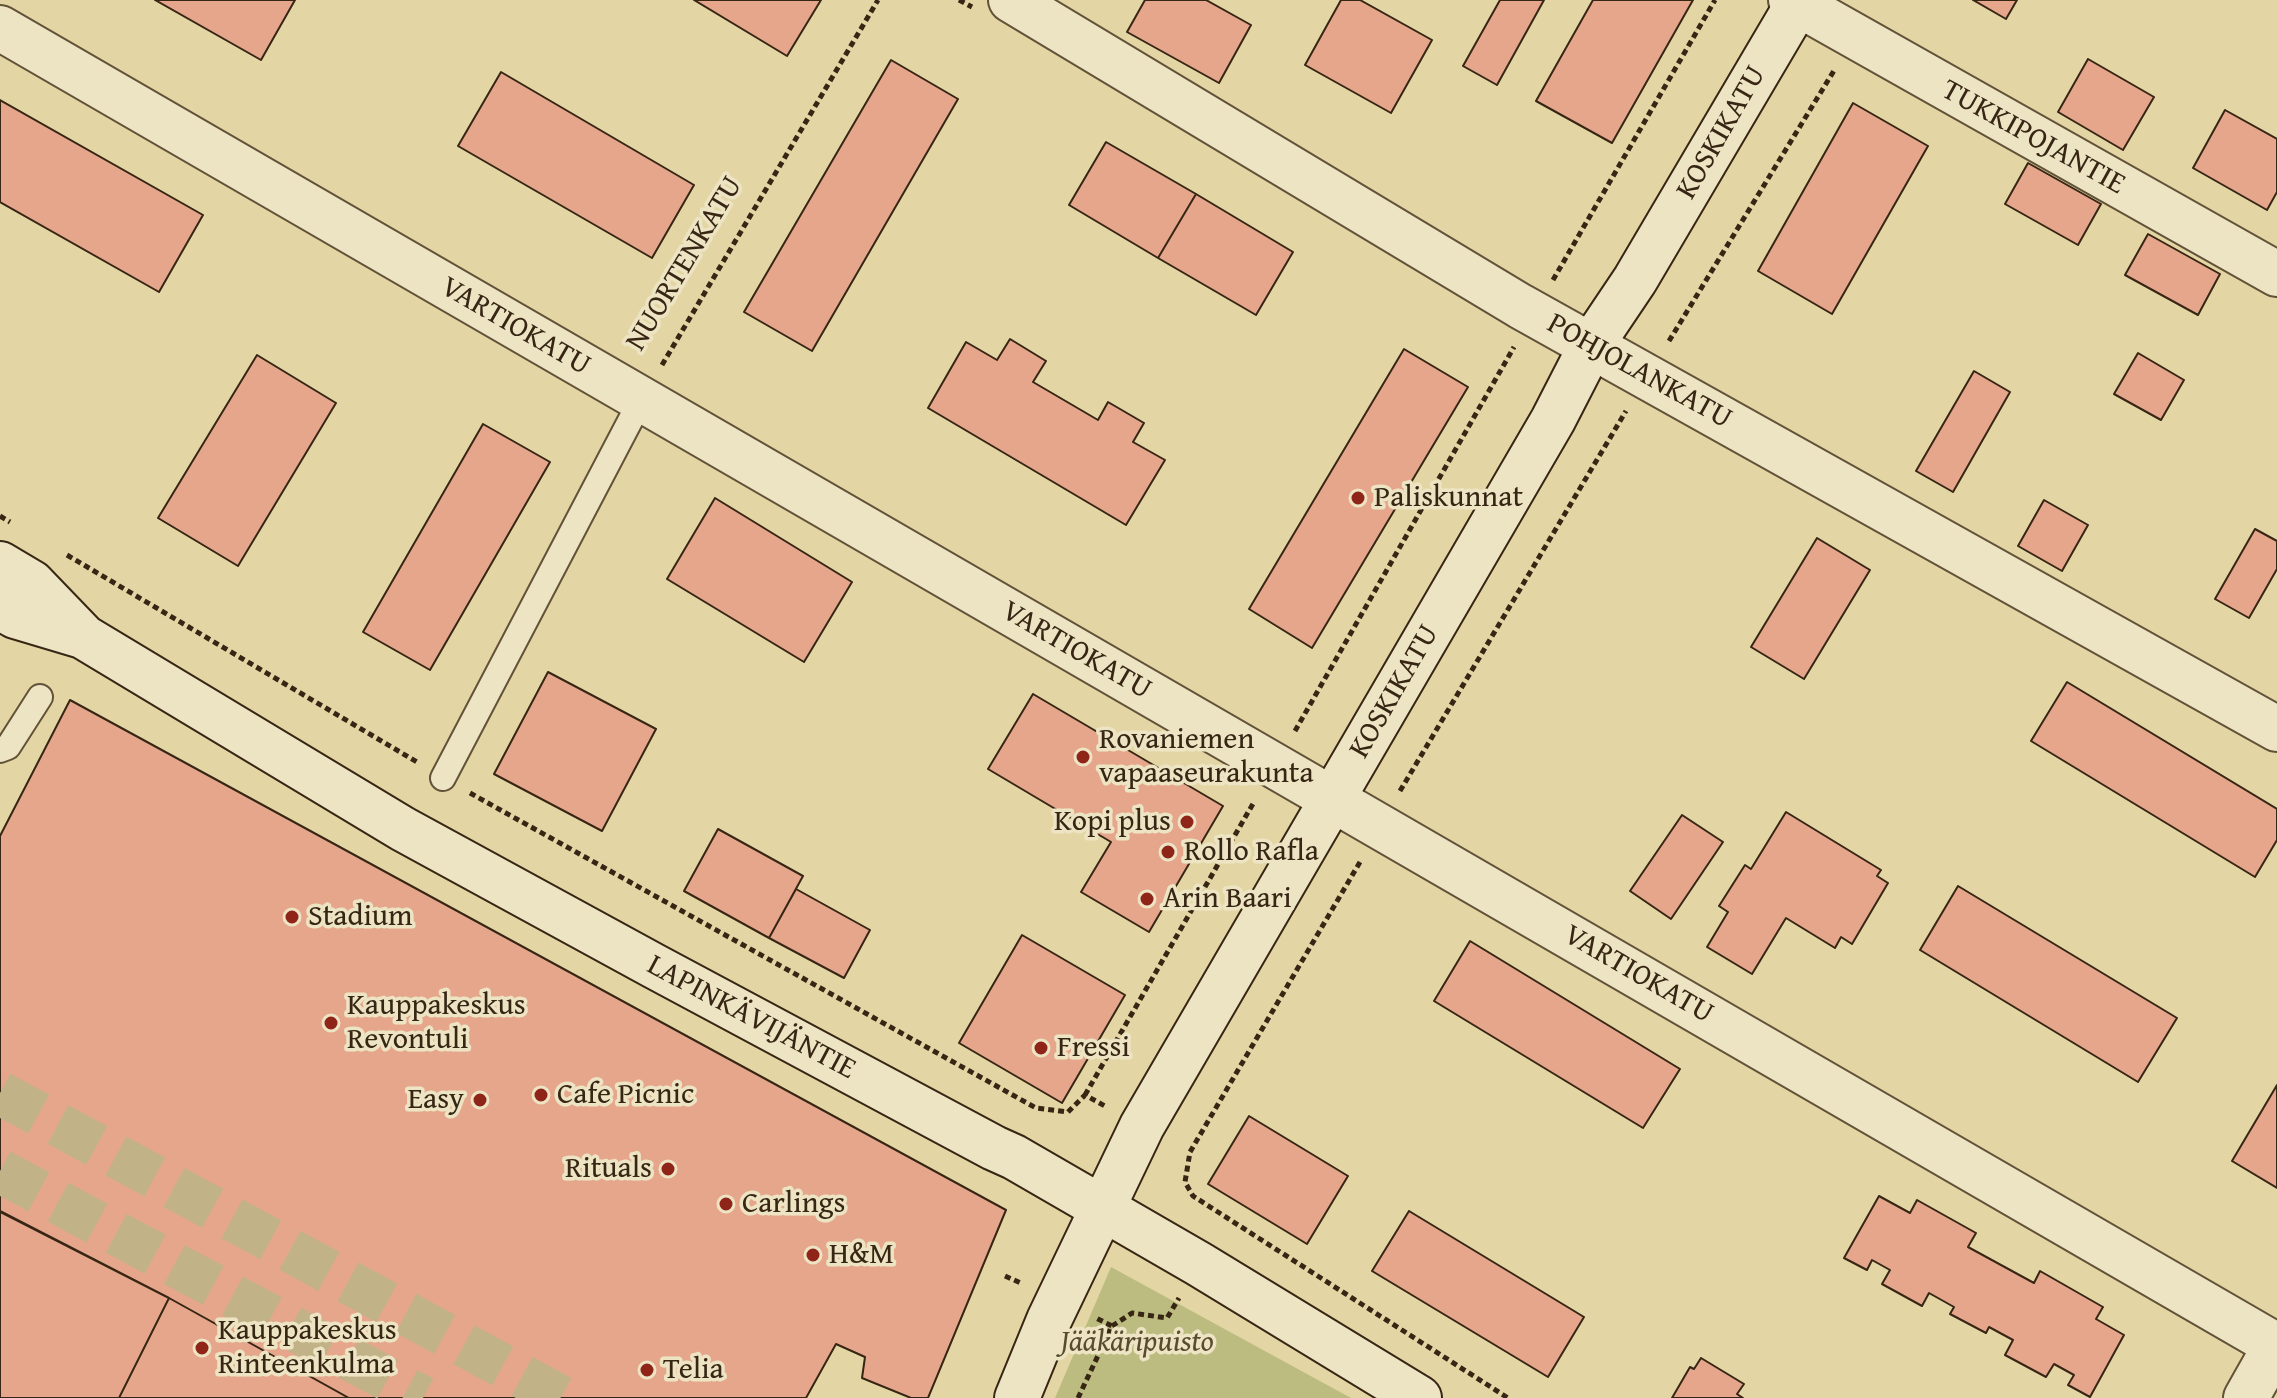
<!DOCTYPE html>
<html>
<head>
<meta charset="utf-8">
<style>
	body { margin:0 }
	canvas { display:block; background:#e4d6a4 }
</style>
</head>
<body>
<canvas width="2277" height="1398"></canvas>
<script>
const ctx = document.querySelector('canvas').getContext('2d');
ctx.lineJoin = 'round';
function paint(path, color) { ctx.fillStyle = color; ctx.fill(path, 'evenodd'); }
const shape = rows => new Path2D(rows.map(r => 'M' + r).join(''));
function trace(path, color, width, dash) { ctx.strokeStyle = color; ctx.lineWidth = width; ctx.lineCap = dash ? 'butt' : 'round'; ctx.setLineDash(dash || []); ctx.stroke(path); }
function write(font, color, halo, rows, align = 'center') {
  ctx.font = font + ' "Gentium Book Plus",serif'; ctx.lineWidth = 7; ctx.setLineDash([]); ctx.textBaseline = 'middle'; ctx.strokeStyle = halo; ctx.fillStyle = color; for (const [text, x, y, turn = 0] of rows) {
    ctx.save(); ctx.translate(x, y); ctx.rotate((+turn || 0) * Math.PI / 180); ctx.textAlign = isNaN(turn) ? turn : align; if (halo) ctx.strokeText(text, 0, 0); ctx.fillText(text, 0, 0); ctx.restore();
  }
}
paint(shape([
	[1111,1267,1351,1398,1055,1398]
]), '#bcbc80');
const building = shape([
	[155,0,295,0,261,60,155,0],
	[694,0,821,0,787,56,694,0],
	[1145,0,1206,0,1251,25,1219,83,1127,32,1145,0],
	[1341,0,1360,0,1432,40,1391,113,1305,65,1341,0],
	[1500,0,1544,0,1497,85,1463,66,1500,0],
	[1593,0,1693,0,1612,143,1536,101,1593,0],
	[1973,0,2017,0,2006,19,1973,0],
	[2088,59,2154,97,2123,150,2058,112,2088,59],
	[891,60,958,99,812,351,744,312,891,60],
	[501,72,694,185,652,258,458,146,501,72],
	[0,100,203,215,159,292,0,202,0,100],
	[1853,103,1928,146,1832,314,1758,271,1853,103],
	[2225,110,2277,139,2277,192,2267,210,2193,168,2225,110],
	[1106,142,1196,194,1158,258,1069,205,1106,142],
	[2028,163,2101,204,2078,245,2005,204,2028,163],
	[1196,194,1293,252,1256,315,1158,258,1196,194],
	[2148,234,2220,274,2198,315,2125,275,2148,234],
	[1010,339,1046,361,1033,382,1098,420,1108,402,1144,423,1133,442,1165,460,1126,525,928,408,966,342,997,360,1010,339],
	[1404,349,1468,387,1312,648,1249,609,1404,349],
	[2138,353,2184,380,2161,420,2114,394,2138,353],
	[257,355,336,403,238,566,158,518,257,355],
	[1974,371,2010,392,1953,492,1916,471,1974,371],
	[483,424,550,462,430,670,363,632,483,424],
	[715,498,852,582,804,662,667,579,715,498],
	[2044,500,2088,525,2062,571,2018,546,2044,500],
	[2255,529,2277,541,2277,569,2249,618,2215,599,2255,529],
	[1817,538,1870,570,1804,679,1751,647,1817,538],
	[548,672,656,729,602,831,494,774,548,672],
	[2067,682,2277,809,2277,840,2255,877,2031,741,2067,682],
	[1033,694,1223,806,1149,932,1081,892,1111,842,988,769,1033,694],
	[70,700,1006,1210,928,1398,911,1398,862,1378,865,1357,836,1344,806,1398,349,1398,169,1298,0,1212,0,836,70,700],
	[1786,812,1881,870,1877,876,1888,883,1852,944,1841,937,1835,948,1786,918,1752,974,1707,947,1728,912,1719,906,1745,865,1751,869,1786,812],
	[1682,815,1723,842,1671,919,1630,891,1682,815],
	[718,829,803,876,769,938,684,891,718,829],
	[1958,886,2177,1018,2138,1082,1920,950,1958,886],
	[796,889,870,930,844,978,769,938,796,889],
	[1022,935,1125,995,1062,1103,959,1043,1022,935],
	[1470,941,1680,1069,1643,1128,1434,1001,1470,941],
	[2277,1085,2277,1188,2232,1161,2277,1085],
	[1249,1116,1348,1176,1307,1244,1208,1184,1249,1116],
	[1879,1196,1910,1213,1917,1200,1976,1233,1968,1247,2034,1283,2040,1271,2103,1307,2096,1319,2124,1335,2090,1397,2068,1385,2074,1375,2054,1364,2046,1377,2005,1355,2013,1340,1989,1327,1986,1333,1950,1314,1954,1307,1929,1293,1922,1306,1882,1284,1890,1270,1872,1260,1867,1270,1844,1258,1879,1196],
	[0,1211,169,1298,119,1398,0,1398,0,1211],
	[1409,1211,1584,1317,1548,1377,1372,1271,1409,1211],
	[169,1298,349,1398,119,1398,169,1298],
	[1701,1358,1744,1384,1737,1394,1743,1398,1672,1398,1690,1367,1694,1369,1701,1358]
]);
paint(building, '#e5a68c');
trace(building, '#372614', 2);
trace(shape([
	[0,1093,562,1398],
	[0,1171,423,1398]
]), '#c1b387', 44, [44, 22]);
const lane = shape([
	[0,750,8,747,40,697],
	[443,778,641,400]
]);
const street = shape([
	[1011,0,1520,306,2277,729],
	[1791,0,2277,274],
	[0,28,2277,1346],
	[2246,1398,2277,1343]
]);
const secondary = shape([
	[0,564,32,583,84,637,403,829,654,966,994,1148,1014,1157,1199,1264,1419,1398],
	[0,607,15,616,82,636],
	[1017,1398,1049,1320,1142,1126,1553,420,1592,344,1635,280,1800,0]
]);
trace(lane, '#625238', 28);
trace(street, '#625238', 48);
trace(secondary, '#372614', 48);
trace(shape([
	[959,0,972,7],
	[1553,280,1715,0],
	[1669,341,1835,69],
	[662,365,878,0],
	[0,516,10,522],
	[67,555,417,762],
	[1295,731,1514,347],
	[1400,791,1626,411],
	[470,793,1036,1108,1068,1112,1085,1095,1105,1106],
	[1360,862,1190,1152,1185,1182,1193,1196,1508,1398],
	[1085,1095,1254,802],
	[1005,1276,1023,1284],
	[1112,1326,1132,1313,1167,1318,1179,1298],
	[1078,1398,1112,1326,1094,1317]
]), '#372614', 5, [6, 4]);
trace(lane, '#ede4c4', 24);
trace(street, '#ede4c4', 44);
trace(secondary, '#ede4c4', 44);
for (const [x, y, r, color] of [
	[1358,498,8,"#8f2418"],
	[1083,757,8,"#8f2418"],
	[1187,822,8,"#8f2418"],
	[1168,852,8,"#8f2418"],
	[1147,899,8,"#8f2418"],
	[292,917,8,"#8f2418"],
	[331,1023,8,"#8f2418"],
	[1041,1048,8,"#8f2418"],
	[541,1095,8,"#8f2418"],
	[480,1100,8,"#8f2418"],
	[668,1169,8,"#8f2418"],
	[726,1204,8,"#8f2418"],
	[813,1255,8,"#8f2418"],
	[202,1348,8,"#8f2418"],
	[647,1370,8,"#8f2418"]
]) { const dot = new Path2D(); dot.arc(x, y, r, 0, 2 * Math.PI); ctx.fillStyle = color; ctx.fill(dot); trace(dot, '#ede4c4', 3); }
write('30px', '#372614', '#ede4c4', [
	["KOSKIKATU",1722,133,-60],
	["TUKKIPOJANTIE",2033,138,29],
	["NUORTENKATU",685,264,-59],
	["VARTIOKATU",515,327,30],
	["POHJOLANKATU",1639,372,29],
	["VARTIOKATU",1076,651,30],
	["KOSKIKATU",1395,692,-60],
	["VARTIOKATU",1638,975,30],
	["LAPINKÄVIJÄNTIE",751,1018,28]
]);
write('30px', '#372614', '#ede4c4', [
	["Paliskunnat",1374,498],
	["Rovaniemen",1099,740],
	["vapaaseurakunta",1099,774],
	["Kopi plus",1171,822,"right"],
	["Rollo Rafla",1184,852],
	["Arin Baari",1163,899],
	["Stadium",308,917],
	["Kauppakeskus",347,1006],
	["Revontuli",347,1040],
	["Fressi",1057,1048],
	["Cafe Picnic",557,1095],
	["Easy",464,1100,"right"],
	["Rituals",652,1169,"right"],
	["Carlings",742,1204],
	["H&M",829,1255],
	["Kauppakeskus",218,1331],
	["Rinteenkulma",218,1365],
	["Telia",663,1370]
], 'left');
write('italic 30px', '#584c2f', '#ede4c4', [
	["Jääkäripuisto",1137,1343]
]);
</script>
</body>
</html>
